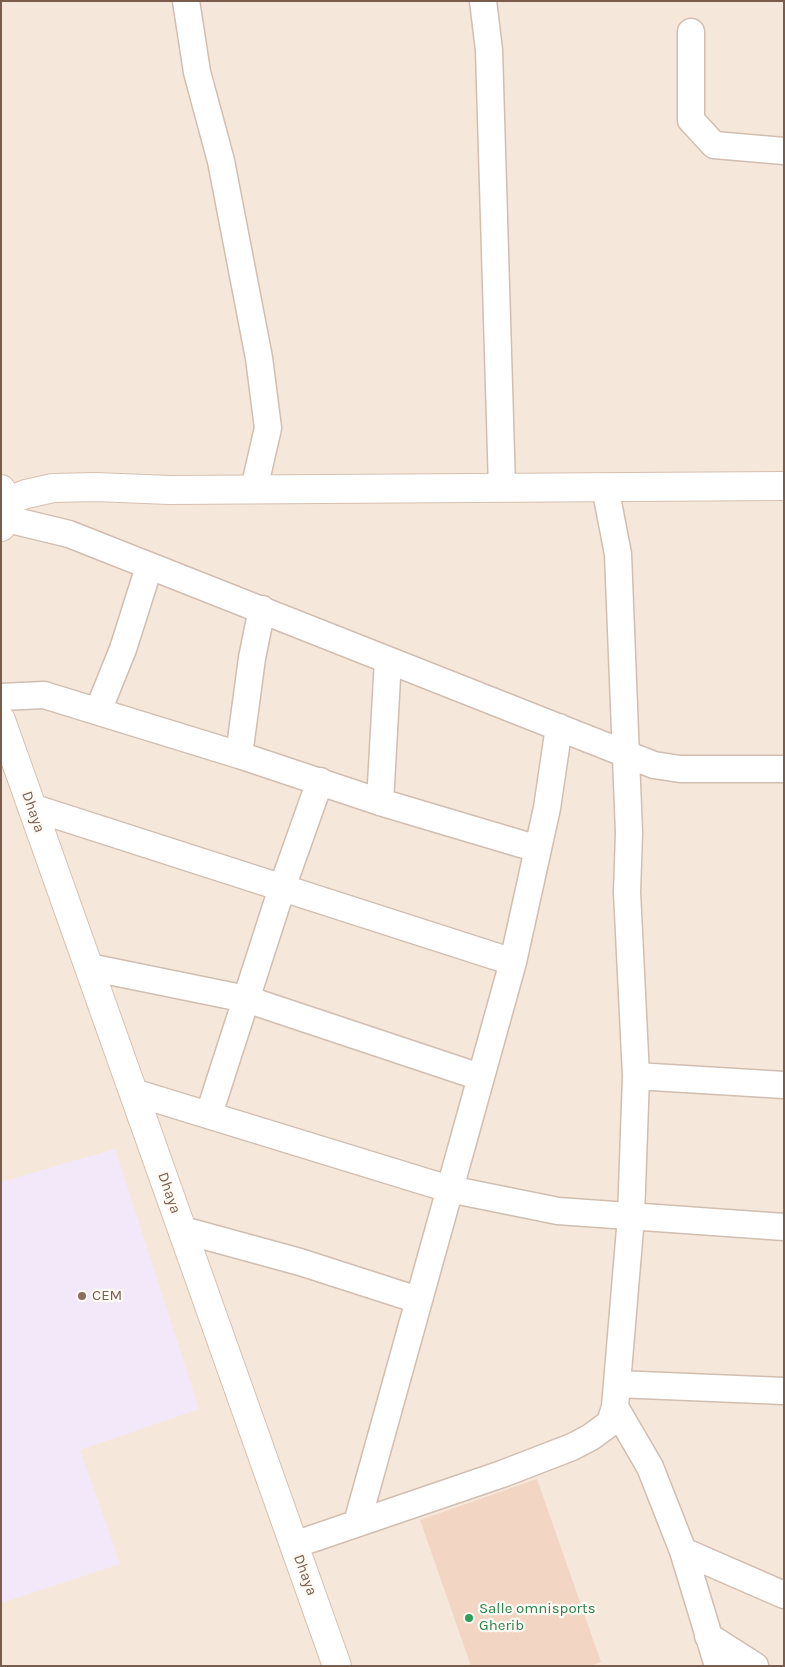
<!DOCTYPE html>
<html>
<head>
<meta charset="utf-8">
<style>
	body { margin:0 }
	#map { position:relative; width:785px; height:1667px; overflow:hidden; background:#fdf6ec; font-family:Karla,sans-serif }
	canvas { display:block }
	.frame { position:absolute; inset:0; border:2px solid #7a5c4d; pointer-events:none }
</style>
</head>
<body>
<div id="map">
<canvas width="785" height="1667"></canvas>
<div class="frame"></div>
</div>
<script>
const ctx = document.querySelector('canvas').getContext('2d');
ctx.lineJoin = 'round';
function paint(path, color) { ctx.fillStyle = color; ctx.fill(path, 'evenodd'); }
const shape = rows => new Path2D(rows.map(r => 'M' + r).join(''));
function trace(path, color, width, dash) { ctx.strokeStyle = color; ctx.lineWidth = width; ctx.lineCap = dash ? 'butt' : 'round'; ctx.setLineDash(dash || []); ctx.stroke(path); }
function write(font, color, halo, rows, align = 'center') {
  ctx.font = font + ' Karla,sans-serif'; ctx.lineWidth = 4.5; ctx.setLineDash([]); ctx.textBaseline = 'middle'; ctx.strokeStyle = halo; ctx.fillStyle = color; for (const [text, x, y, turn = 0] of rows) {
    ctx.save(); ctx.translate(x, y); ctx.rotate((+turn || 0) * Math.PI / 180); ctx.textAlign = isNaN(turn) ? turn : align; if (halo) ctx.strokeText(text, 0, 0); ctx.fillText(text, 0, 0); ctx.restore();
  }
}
paint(shape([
	[1,1,784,1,784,1666,1,1666]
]), '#f5e8da');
paint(shape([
	[115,1149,199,1409,80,1450,120,1564,1,1603,1,1182]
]), '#f3e8fa');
paint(shape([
	[537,1479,601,1662,591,1666,471,1666,420,1520]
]), '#f3d5c3');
const street = shape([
	[186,1,197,72,221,161,259,358,268,428,254,489],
	[483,1,489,50,502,487],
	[691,32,691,120,714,145,784,151],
	[7,519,69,534,654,765,680,769,784,769],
	[1,697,44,695,239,755,380,802,538,849],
	[98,711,123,649,149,567],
	[239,755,252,658,262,609],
	[380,802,388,660],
	[31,807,513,962],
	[89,967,246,999,480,1077],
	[636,1076,784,1085],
	[133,1092,449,1189,558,1211,784,1227],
	[209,1114,282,888,320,781],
	[183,1230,300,1262,418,1300],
	[617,1384,784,1391],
	[615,1407,650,1467,683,1551,784,1595],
	[357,1523,513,962,547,808,559,727],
	[294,1545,502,1474,572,1447,591,1437,610,1423,615,1407,631,1217,636,1076,627,892,629,833,618,554,605,487],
	[683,1551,718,1666],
	[708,1636,755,1666]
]);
const secondary = shape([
	[1,489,8,501,9,510,1,527],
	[8,501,26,494,53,488,95,487,170,490,784,486],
	[1,720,337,1666]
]);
trace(street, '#d1beb0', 29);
trace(secondary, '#d6c0b0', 30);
trace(street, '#fff', 26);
trace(secondary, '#fff', 28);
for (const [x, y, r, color] of [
	[82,1296,5,"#8d6e63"],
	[469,1618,5,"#2e9e5b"]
]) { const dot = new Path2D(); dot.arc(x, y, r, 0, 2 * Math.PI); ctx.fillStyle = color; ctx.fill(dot); trace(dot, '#fffaf3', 2); }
write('15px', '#7a5c4d', '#fffaf3', [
	["Dhaya",33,812,71],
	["Dhaya",169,1193,71],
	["Dhaya",305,1575,70]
]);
write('15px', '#785e54', '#fffaf3', [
	["CEM",92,1296]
], 'left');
write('15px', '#27864d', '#fffaf3', [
	["Salle omnisports",479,1609],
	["Gherib",479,1626]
], 'left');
</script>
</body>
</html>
